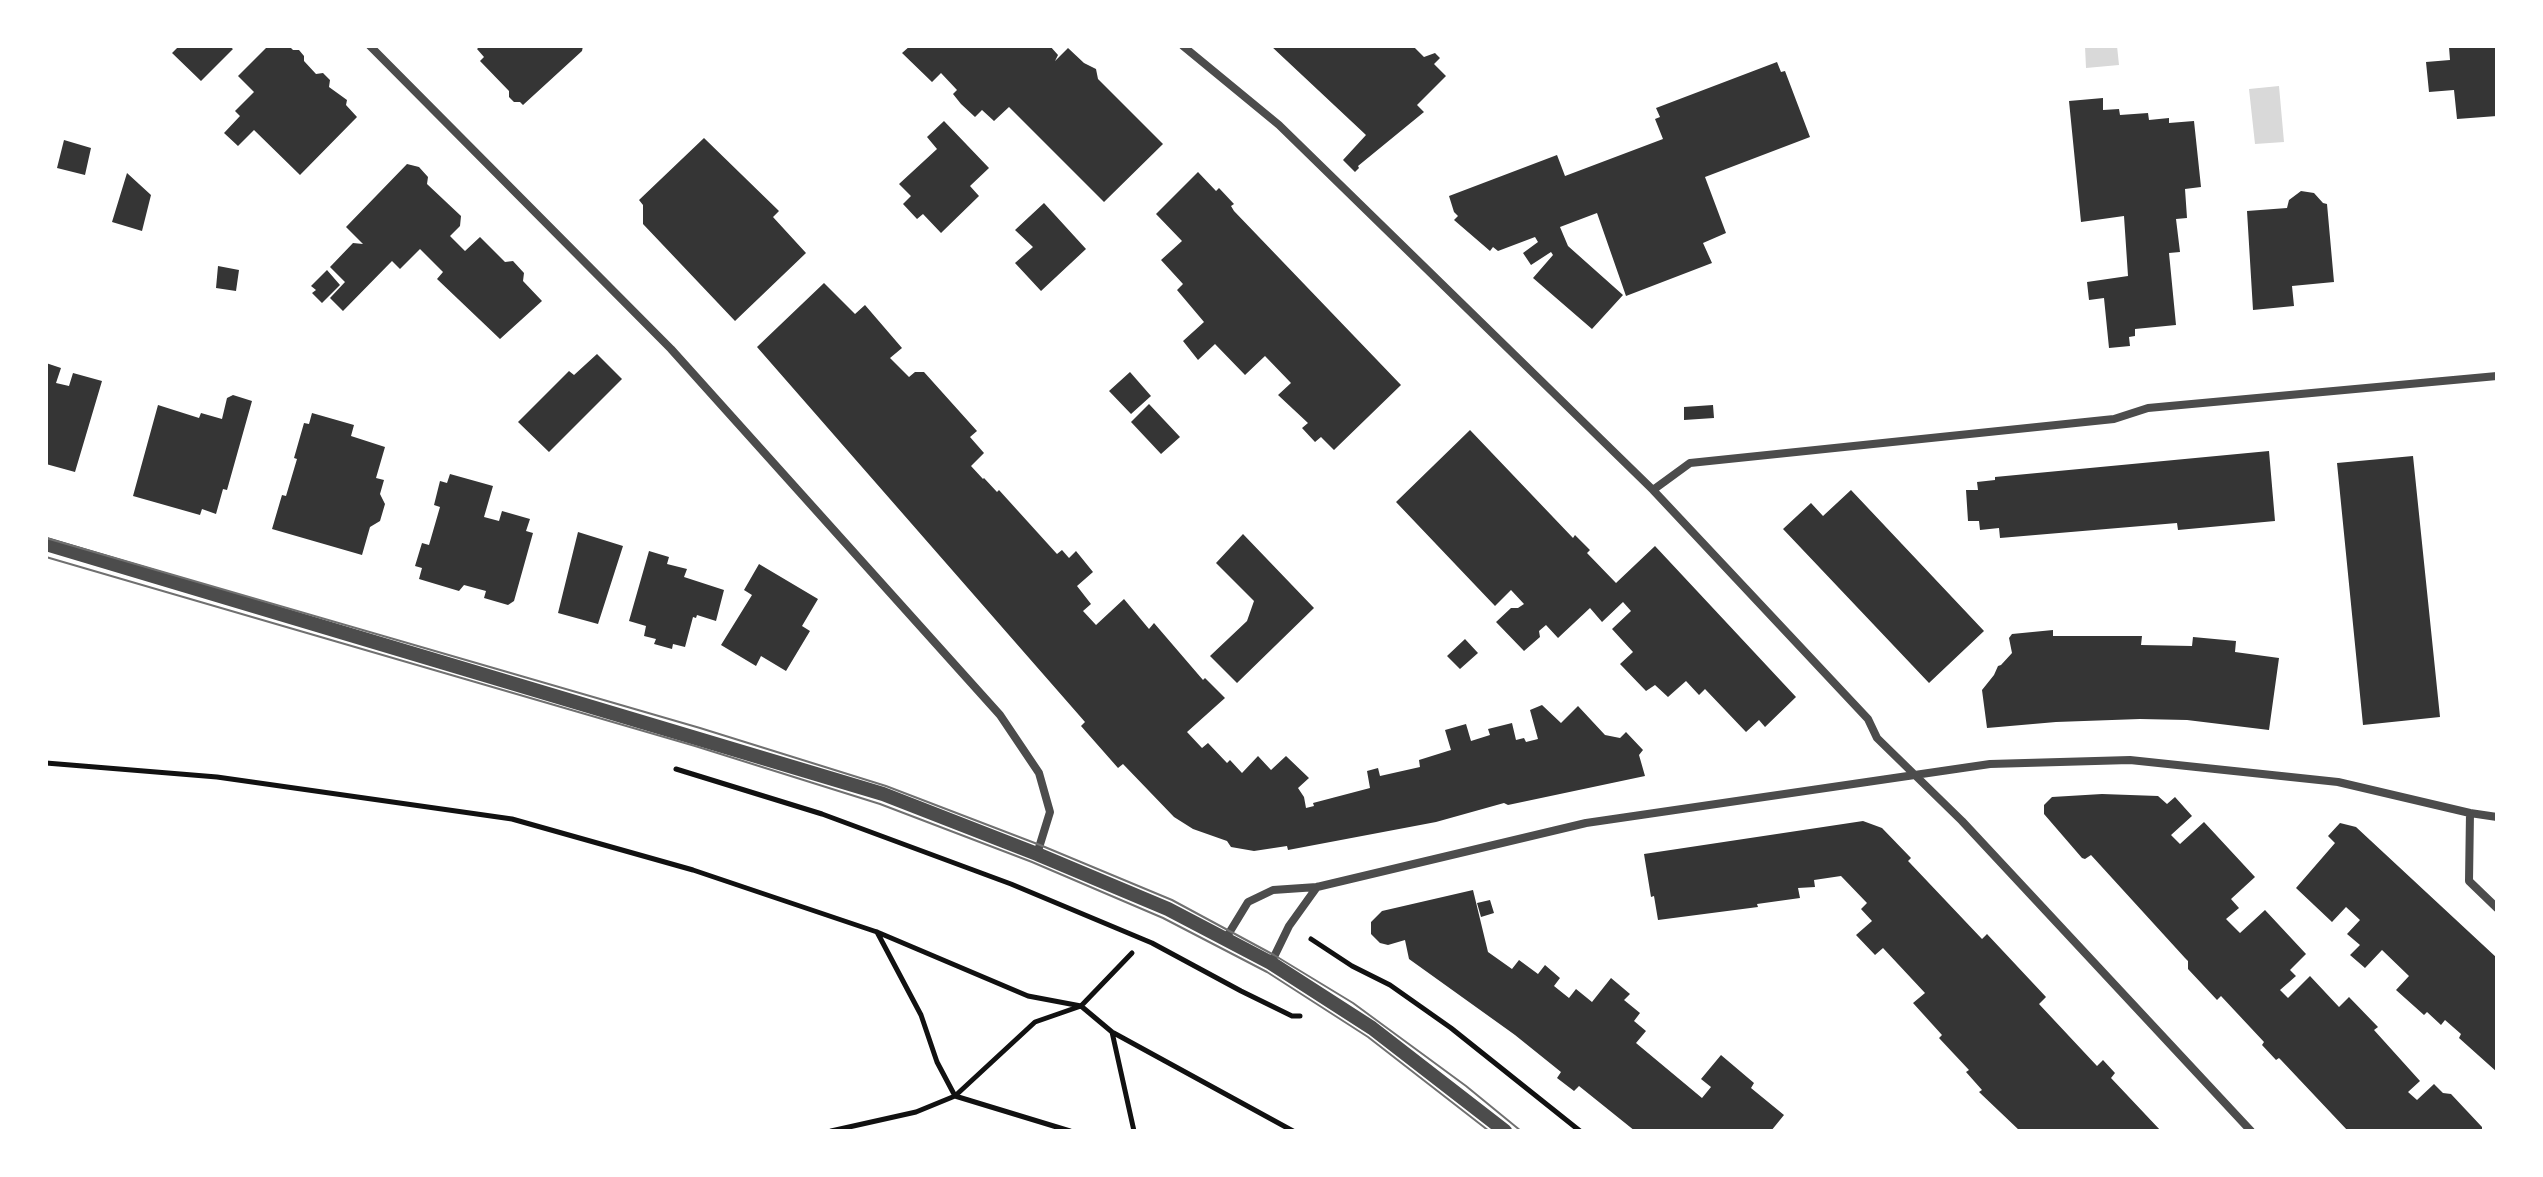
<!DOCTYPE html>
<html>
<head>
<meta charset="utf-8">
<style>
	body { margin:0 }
	#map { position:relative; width:2543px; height:1177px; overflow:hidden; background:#fff; font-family:"DM Sans",sans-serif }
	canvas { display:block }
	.frame { position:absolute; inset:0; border:48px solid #fff; pointer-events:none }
</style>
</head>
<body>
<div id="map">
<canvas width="2543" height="1177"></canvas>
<div class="frame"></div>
</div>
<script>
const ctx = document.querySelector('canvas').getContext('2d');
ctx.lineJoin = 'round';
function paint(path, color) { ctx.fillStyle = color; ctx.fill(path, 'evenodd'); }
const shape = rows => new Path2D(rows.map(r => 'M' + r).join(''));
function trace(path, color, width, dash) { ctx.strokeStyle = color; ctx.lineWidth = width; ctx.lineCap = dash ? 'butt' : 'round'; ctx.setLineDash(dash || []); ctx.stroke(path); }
paint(shape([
	[2085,46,2117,46,2119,65,2086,68],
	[2279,86,2284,142,2255,144,2249,89]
]), '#d9d9d9');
paint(shape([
	[179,46,229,46,233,49,201,81,172,53],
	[268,46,289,46,293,50,299,50,304,56,304,61,316,74,323,73,330,80,329,87,347,100,346,105,357,117,300,175,254,130,238,146,224,133,240,116,235,111,254,92,238,76],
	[480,46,583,46,582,51,523,105,520,102,514,102,509,97,509,91,480,61,484,57,477,49],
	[910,46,1050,46,1058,55,1055,61,1068,48,1084,63,1096,69,1098,79,1163,144,1104,202,1009,107,994,121,982,110,975,117,961,104,953,94,957,90,941,73,932,82,902,53],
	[1271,46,1413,46,1424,57,1435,53,1440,58,1434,64,1446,76,1417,105,1424,112,1358,166,1359,168,1355,172,1343,160,1366,135],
	[2497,46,2497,116,2457,119,2454,90,2429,92,2426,62,2450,60,2449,47],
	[1777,62,1781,72,1785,71,1810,137,1705,177,1726,233,1703,243,1712,263,1626,296,1597,213,1560,227,1568,246,1623,295,1592,329,1533,278,1553,255,1551,252,1531,265,1523,253,1538,242,1535,237,1498,251,1493,247,1490,251,1454,220,1458,216,1454,212,1449,196,1557,155,1565,176,1663,139,1655,119,1660,117,1656,108],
	[2103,98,2103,110,2119,109,2120,115,2148,113,2149,120,2169,118,2169,123,2194,121,2201,187,2185,189,2187,218,2176,219,2180,252,2169,253,2176,325,2135,329,2135,336,2129,337,2130,346,2109,348,2104,298,2089,300,2087,282,2128,276,2124,216,2081,222,2069,101],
	[944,121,989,168,970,186,979,196,941,233,923,214,917,219,903,204,911,196,899,184,937,149,927,137],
	[704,138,779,211,773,217,806,253,735,321,643,224,643,205,639,200],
	[64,140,91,148,85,175,57,168],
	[407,164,419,167,428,177,427,184,461,216,460,226,450,236,465,251,480,237,505,262,513,261,524,273,523,281,542,301,500,339,437,279,443,272,420,249,400,269,392,261,343,311,330,298,345,282,330,267,353,243,363,244,346,227],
	[1198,172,1216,191,1219,188,1234,204,1231,206,1234,211,1401,385,1334,450,1321,437,1315,442,1302,428,1308,423,1278,395,1291,383,1265,356,1245,375,1215,344,1198,360,1183,341,1204,322,1177,290,1183,284,1161,260,1182,241,1156,214],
	[127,173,151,195,142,231,112,222],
	[2301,191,2314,193,2323,203,2327,204,2334,282,2292,286,2294,306,2253,310,2247,211,2287,208,2289,200],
	[1044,203,1086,249,1041,291,1015,263,1033,247,1015,230],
	[218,266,239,270,236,291,216,288],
	[327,270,340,285,322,303,312,293,316,290,311,286],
	[824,283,855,314,865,305,902,348,890,358,909,377,915,372,924,372,977,431,970,437,984,453,971,466,983,479,984,478,997,492,999,490,1057,554,1062,550,1069,558,1076,551,1093,572,1077,586,1091,604,1083,611,1096,625,1124,599,1149,629,1154,623,1203,680,1205,678,1225,698,1187,732,1202,748,1208,743,1227,763,1230,760,1242,773,1258,756,1271,770,1286,756,1309,778,1298,788,1304,797,1306,808,1314,806,1313,803,1370,788,1367,771,1378,768,1380,776,1420,767,1419,760,1451,750,1445,730,1466,724,1471,741,1490,735,1488,729,1512,723,1516,740,1524,738,1526,742,1538,739,1530,710,1542,705,1561,723,1578,706,1605,735,1620,738,1626,732,1643,750,1639,755,1645,776,1508,805,1504,803,1436,822,1288,850,1287,846,1254,851,1231,847,1227,841,1193,829,1174,817,1123,764,1118,768,1081,726,1085,722,757,347],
	[597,354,622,379,549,452,518,422,569,371,574,375],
	[46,363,61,368,56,383,69,386,73,373,102,381,75,472,46,464],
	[1130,372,1151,396,1131,414,1109,391],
	[233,395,252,401,227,490,223,489,216,514,202,509,200,515,133,496,158,405,199,418,201,413,222,419,227,398],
	[1149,404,1180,437,1161,454,1131,422],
	[1713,405,1714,418,1684,420,1684,407],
	[312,413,354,425,351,436,385,447,376,478,384,480,380,494,385,504,380,521,370,527,362,555,272,529,282,495,286,496,297,459,294,458,304,423,309,424],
	[1470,430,1573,538,1575,535,1590,550,1587,553,1616,583,1655,546,1796,697,1765,727,1759,720,1746,732,1705,689,1699,695,1686,681,1668,697,1655,685,1646,691,1620,664,1633,652,1612,629,1631,611,1623,602,1602,622,1590,608,1558,638,1546,625,1539,631,1540,637,1524,651,1496,622,1511,608,1518,608,1524,604,1511,590,1495,606,1396,502],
	[2269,451,2275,521,2178,530,2177,523,2000,538,1999,528,1980,530,1979,521,1968,521,1966,490,1978,490,1977,482,1995,480,1995,477],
	[2413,456,2440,717,2363,725,2337,463],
	[450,474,493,486,484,517,499,521,502,511,530,519,526,531,533,533,514,601,508,605,484,598,486,591,464,585,459,591,419,579,422,568,415,566,422,543,429,545,440,507,434,505,440,481,447,483],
	[1851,490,1984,631,1929,683,1783,529,1811,503,1823,516],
	[578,532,623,546,598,624,558,613],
	[1243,534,1314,608,1237,683,1210,656,1247,621,1254,601,1216,563],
	[649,551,669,557,667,564,687,569,684,577,724,590,716,621,697,615,696,618,693,617,685,647,673,644,672,649,654,644,656,639,644,636,646,626,629,621],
	[759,564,818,599,802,626,810,631,786,671,761,656,756,666,721,645,752,595,744,590],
	[2053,630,2053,636,2142,636,2141,645,2192,646,2193,637,2236,641,2235,652,2279,658,2269,730,2187,720,2140,719,2056,722,1987,728,1982,690,1994,675,1998,666,2001,665,2012,653,2009,638,2012,634],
	[1465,639,1478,653,1460,669,1447,656],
	[2102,794,2158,796,2167,804,2175,797,2192,816,2171,835,2180,844,2204,822,2255,877,2231,899,2239,908,2226,919,2240,933,2265,910,2306,954,2290,970,2296,976,2280,990,2288,998,2310,976,2339,1007,2349,997,2378,1027,2374,1030,2420,1081,2408,1092,2417,1100,2434,1084,2443,1093,2451,1094,2482,1127,2482,1131,2348,1131,2281,1060,2279,1058,2276,1060,2262,1045,2264,1042,2221,996,2217,1000,2188,969,2188,961,2185,958,2091,855,2085,859,2082,858,2044,814,2044,805,2052,797],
	[1863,821,1882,828,1911,858,1908,861,1910,863,1982,939,1987,934,2046,997,2039,1004,2097,1066,2103,1060,2115,1073,2111,1078,2161,1131,2020,1131,1979,1092,1982,1090,1966,1072,1969,1070,1939,1038,1942,1035,1913,1003,1925,993,1883,948,1875,955,1856,935,1872,921,1861,909,1867,903,1841,876,1814,880,1815,887,1798,888,1800,898,1757,904,1758,907,1658,920,1654,896,1651,897,1644,854],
	[2340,823,2356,827,2497,958,2497,1072,2459,1038,2461,1034,2445,1020,2441,1025,2427,1012,2424,1015,2396,990,2409,976,2382,950,2365,968,2350,955,2360,945,2347,934,2360,920,2346,907,2332,922,2296,888,2335,843,2328,836],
	[1473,890,1488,952,1512,969,1519,960,1538,974,1545,965,1560,978,1554,986,1569,998,1576,989,1592,1002,1611,978,1630,994,1624,1000,1640,1013,1634,1021,1646,1031,1636,1043,1702,1098,1711,1087,1701,1079,1721,1055,1754,1083,1751,1088,1784,1115,1771,1131,1635,1131,1579,1086,1574,1091,1557,1078,1561,1072,1515,1035,1409,959,1405,940,1388,945,1380,943,1371,934,1371,922,1382,911],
	[1490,900,1494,913,1481,917,1477,903]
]), '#353535');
trace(shape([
	[46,763,217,777,512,819,693,870,877,932,1028,996,1081,1006,1112,1032,1293,1131],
	[676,769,822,814,1011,884,1152,943,1241,991,1292,1016,1300,1016],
	[877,932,921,1015,937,1062,955,1096,1070,1131],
	[1311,939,1352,966,1390,985,1451,1028,1580,1131],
	[1112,1032,1134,1131],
	[831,1131,916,1112,955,1096,1035,1022,1081,1006,1132,953]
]), '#111', 5);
trace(shape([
	[370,46,671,349,1000,715,1039,773,1050,812,1037,854],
	[1183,46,1279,125,1653,490,1868,719,1877,738,1962,821,2251,1131],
	[1653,490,1690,463,2114,419,2148,408,2497,376],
	[2470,813,2469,881,2497,908],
	[1226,938,1248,902,1273,890,1317,887,1586,823,1990,764,2130,760,2338,782,2470,813,2497,817],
	[1271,963,1289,926,1317,887]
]), '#4c4c4c', 8);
trace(shape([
	[46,544,883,794,1037,854,1168,909,1271,963,1372,1028,1505,1131]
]), '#4c4c4c', 14);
trace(shape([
	[46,538,700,728,886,786,1040,845,1172,900,1274,955,1353,1003,1466,1086,1521,1131],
	[46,557,695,746,880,804,1032,862,1163,918,1267,972,1368,1037,1489,1131]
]), '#707070', 2);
</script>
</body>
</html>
